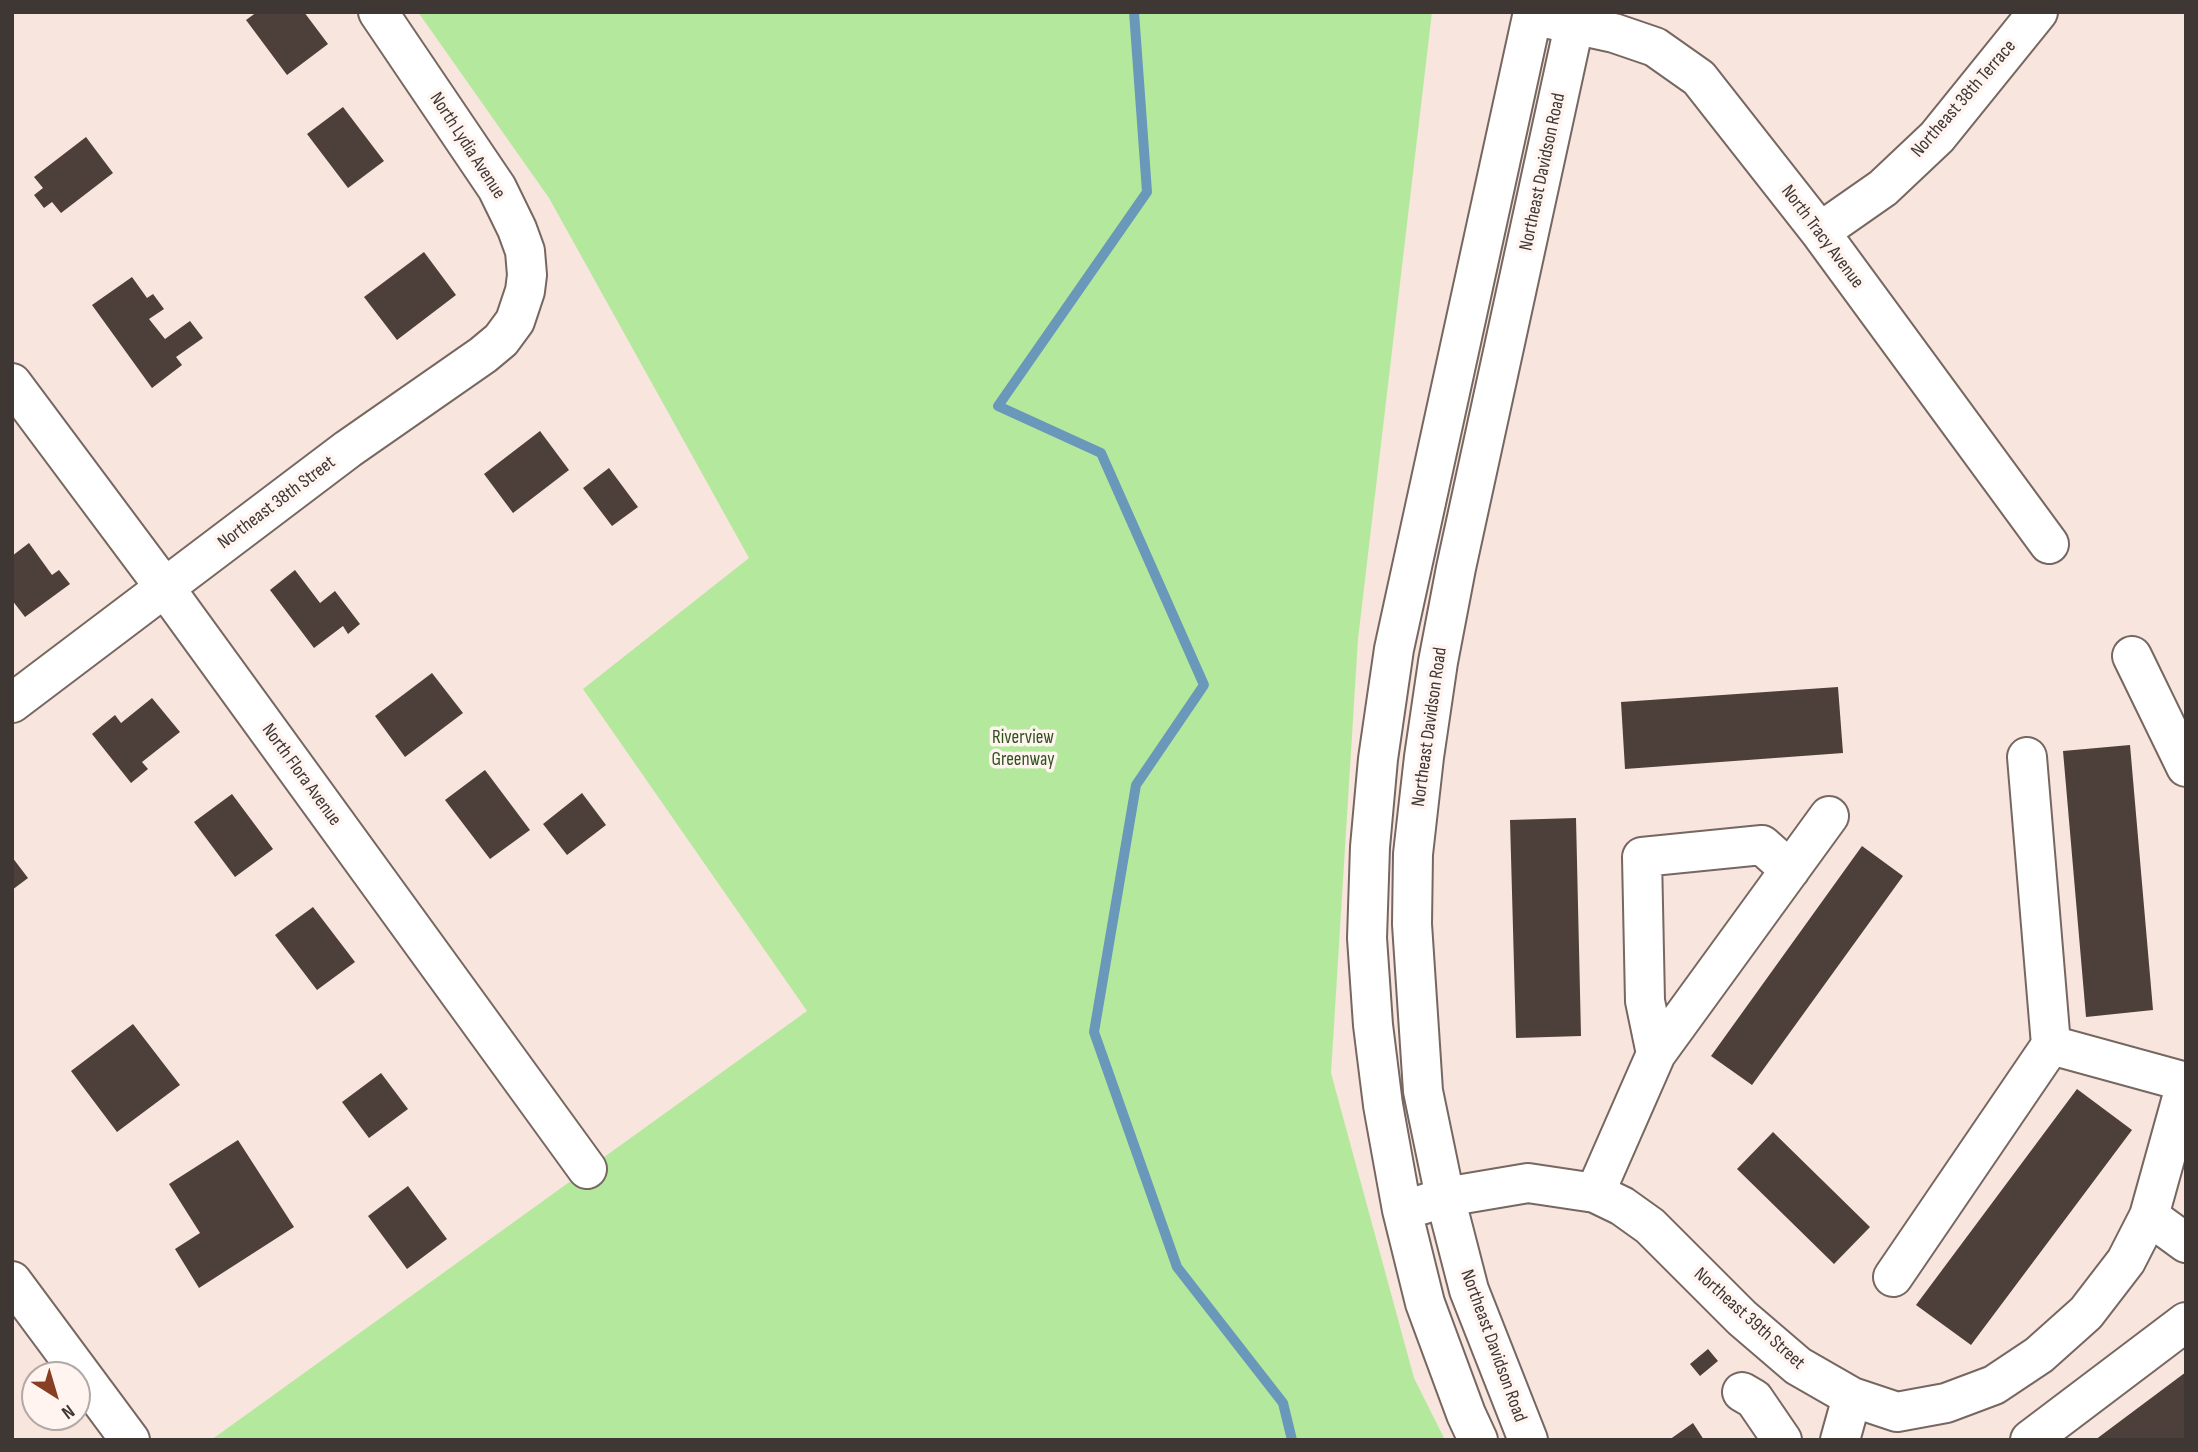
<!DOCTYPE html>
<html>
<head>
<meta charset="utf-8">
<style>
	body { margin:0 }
	#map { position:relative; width:2198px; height:1452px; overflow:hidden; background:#f7e5de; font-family:"Sofia Sans Condensed",sans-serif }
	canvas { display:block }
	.frame { position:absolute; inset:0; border:14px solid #3e3734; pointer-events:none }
	.north { position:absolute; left:21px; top:1361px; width:70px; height:70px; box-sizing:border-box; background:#fff4f0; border:2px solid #b2a8a5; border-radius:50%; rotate:143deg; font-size:19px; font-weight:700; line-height:28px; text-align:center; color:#3e3734 }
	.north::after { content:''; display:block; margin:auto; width:24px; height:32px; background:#873e22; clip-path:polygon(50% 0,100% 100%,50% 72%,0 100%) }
</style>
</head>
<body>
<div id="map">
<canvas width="2198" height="1452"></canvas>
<div class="frame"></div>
<div class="north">N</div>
</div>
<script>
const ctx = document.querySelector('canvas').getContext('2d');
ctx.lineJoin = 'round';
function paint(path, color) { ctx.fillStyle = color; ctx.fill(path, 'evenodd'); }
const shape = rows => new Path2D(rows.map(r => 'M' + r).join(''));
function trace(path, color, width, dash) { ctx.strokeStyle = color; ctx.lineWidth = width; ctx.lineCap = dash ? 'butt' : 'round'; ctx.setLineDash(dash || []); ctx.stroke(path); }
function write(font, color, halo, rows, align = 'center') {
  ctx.font = font + ' "Sofia Sans Condensed",sans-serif'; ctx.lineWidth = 7; ctx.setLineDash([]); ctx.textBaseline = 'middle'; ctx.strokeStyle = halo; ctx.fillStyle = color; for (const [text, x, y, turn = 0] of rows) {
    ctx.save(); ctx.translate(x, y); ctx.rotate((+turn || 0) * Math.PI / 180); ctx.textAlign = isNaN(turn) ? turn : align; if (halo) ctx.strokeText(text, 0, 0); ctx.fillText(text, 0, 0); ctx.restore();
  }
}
paint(shape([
	[418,12,1432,12,1358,639,1331,1073,1414,1378,1445,1440,211,1440,807,1011,583,689,749,558,549,198]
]), '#b4e99d');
trace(shape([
	[1134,12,1147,192,998,406,1101,453,1204,685,1136,785,1094,1032,1177,1267,1283,1403,1292,1440]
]), '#6998ba', 10);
paint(shape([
	[257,12,304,12,328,44,287,75,246,20],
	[343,107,384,161,348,188,307,134],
	[86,137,113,173,61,213,52,202,44,208,34,195,43,188,34,177],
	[424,252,456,295,397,340,364,297],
	[132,277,147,298,153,294,164,309,149,319,165,339,190,321,203,338,176,357,182,365,152,388,92,305],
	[540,431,569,470,513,513,484,474],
	[609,468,638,507,612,526,583,488],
	[29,543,52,575,59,570,70,584,25,617,12,600,12,556],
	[295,570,320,603,335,591,360,624,348,634,343,626,314,648,270,590],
	[432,673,463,713,405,757,375,716],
	[1838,687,1843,753,1625,769,1621,702],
	[152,698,180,732,142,762,148,769,131,783,92,734,115,715,121,723],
	[2130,745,2153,1010,2086,1017,2063,751],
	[485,770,530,830,490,859,445,800],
	[582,793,606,825,567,855,543,824],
	[232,794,273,849,235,877,194,822],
	[1576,818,1581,1036,1516,1038,1510,820],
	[1862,846,1903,876,1752,1085,1711,1056],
	[12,857,28,878,12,890],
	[313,907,355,962,317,990,275,935],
	[133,1024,180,1085,117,1132,71,1071],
	[381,1073,408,1109,369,1138,342,1102],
	[2077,1089,2132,1130,1971,1345,1916,1305],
	[1773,1132,1870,1227,1834,1264,1737,1169],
	[238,1140,294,1227,199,1288,175,1249,200,1233,169,1184],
	[408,1186,447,1239,407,1269,368,1216],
	[1708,1349,1718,1361,1700,1376,1690,1364],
	[2186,1372,2186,1439,2095,1440],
	[1693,1423,1704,1440,1669,1440]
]), '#4d3f39');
const minor = shape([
	[1549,19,1614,33,1655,47,1699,78,1820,232,2049,544],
	[1820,232,1883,188,1937,137,2038,12],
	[12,383,165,588,587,1169],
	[2132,656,2186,767],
	[12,703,348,449,483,355,501,340,515,321,525,291,527,275,525,251,517,229,497,188,378,12],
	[2051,1045,2186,1082],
	[1656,1054,1645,1001,1642,857,1762,845,1790,870],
	[1595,1193,1656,1054,1829,816],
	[1421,1205,1445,1197,1528,1183,1595,1193,1622,1206,1650,1226,1742,1318,1798,1366,1852,1397,1897,1412,1946,1403,1994,1385,2039,1355,2086,1313,2126,1261,2149,1216,2186,1083],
	[2149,1216,2186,1243],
	[1893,1277,2051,1045,2027,757],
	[12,1281,130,1440],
	[1742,1392,1754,1399,1782,1440],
	[1478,1440,1466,1414,1425,1303,1402,1210,1383,1105,1373,1025,1367,938,1370,847,1378,759,1394,649,1533,12],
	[1528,1440,1469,1290,1445,1197,1423,1091,1412,924,1413,854,1424,757,1438,662,1456,568,1577,12],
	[1840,1440,1852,1397],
	[2030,1440,2186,1322]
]);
trace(minor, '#766760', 42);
trace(minor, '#fff', 38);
write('19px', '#3e3734', '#fff4f0', [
	["Northeast 38th Terrace",1964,99,-49],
	["North Lydia Avenue",467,146,57],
	["Northeast Davidson Road",1543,172,-78],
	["North Tracy Avenue",1822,237,53],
	["Northeast 38th Street",277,503,-37],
	["Northeast Davidson Road",1430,727,-82],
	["North Flora Avenue",301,775,54],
	["Northeast 39th Street",1749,1319,42],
	["Northeast Davidson Road",1493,1346,70]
]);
write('19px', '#2e531c', '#fff4f0', [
	["Riverview",1023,738],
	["Greenway",1023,760]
]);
</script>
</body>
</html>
